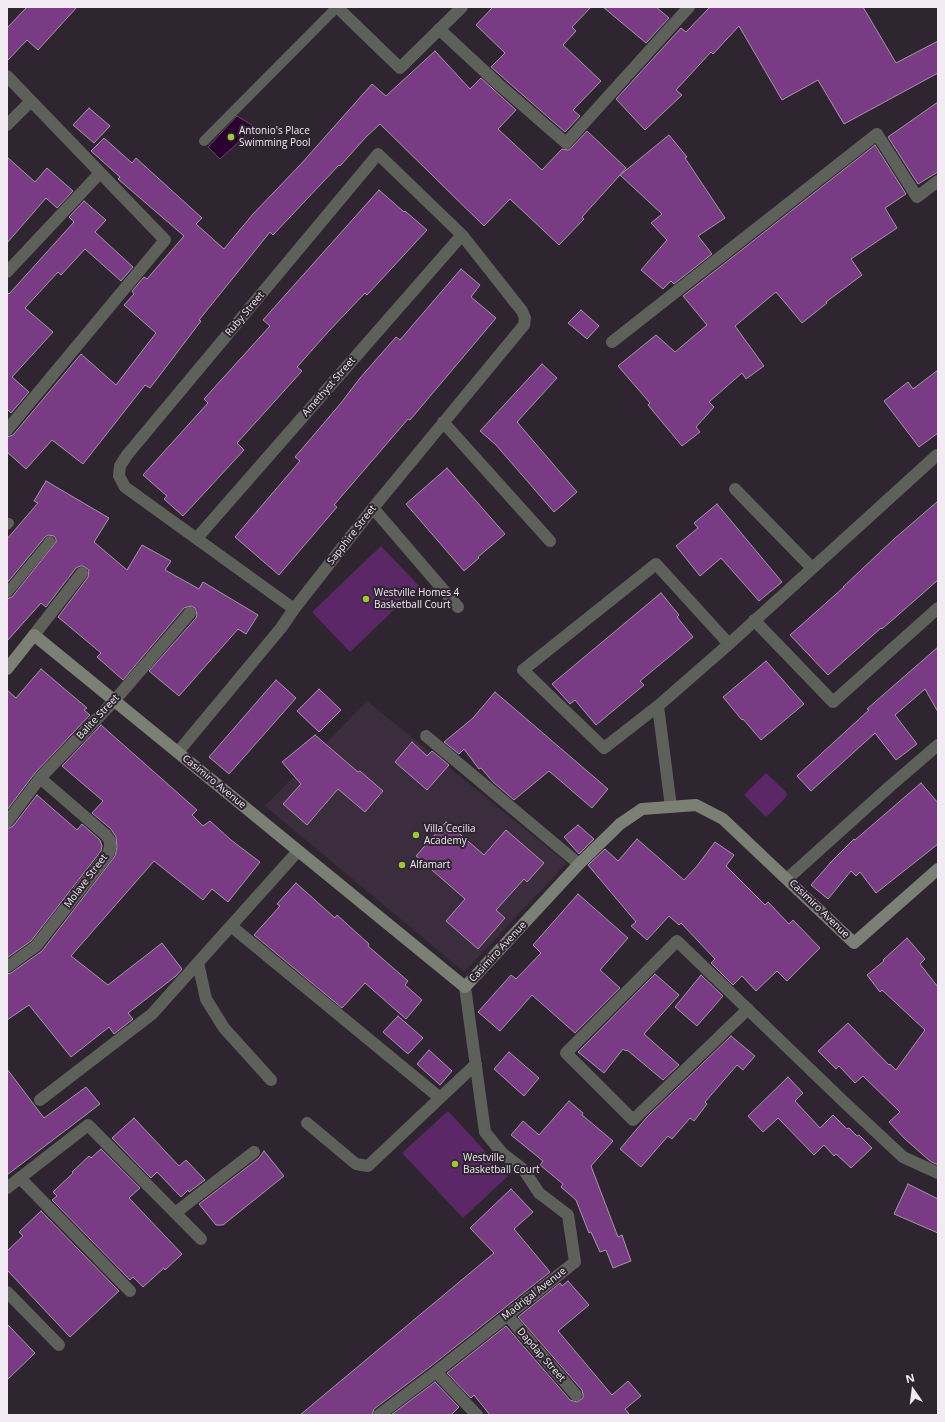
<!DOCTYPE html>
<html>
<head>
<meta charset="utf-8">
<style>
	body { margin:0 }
	#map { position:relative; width:945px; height:1422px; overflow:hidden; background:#2f2531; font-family:"Open Sans",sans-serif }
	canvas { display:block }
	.frame { position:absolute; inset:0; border:8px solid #f2ebf3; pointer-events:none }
	.north { position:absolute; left:893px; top:1370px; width:40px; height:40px; -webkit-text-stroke:3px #2f2531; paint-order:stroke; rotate:346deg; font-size:11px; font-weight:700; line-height:16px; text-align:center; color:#f2ebf3 }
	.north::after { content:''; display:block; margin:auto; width:14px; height:18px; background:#f2ebf3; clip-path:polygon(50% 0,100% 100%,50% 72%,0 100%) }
</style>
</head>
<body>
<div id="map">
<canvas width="945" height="1422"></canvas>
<div class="frame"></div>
<div class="north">N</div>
</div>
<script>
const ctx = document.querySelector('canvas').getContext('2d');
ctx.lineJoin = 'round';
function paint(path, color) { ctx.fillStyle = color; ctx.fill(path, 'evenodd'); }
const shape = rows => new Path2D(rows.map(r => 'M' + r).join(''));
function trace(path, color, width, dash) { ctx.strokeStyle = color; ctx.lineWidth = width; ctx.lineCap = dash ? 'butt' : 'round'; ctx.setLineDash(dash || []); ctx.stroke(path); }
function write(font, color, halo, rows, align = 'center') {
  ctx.font = font + ' "Open Sans",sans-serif'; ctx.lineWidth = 4; ctx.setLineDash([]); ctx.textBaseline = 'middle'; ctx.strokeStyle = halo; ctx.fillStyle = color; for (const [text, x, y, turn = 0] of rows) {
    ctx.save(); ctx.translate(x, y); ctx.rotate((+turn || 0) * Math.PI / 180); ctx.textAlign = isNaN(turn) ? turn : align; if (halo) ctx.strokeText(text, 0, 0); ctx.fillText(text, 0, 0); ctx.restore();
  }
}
paint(shape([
	[367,701,567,863,464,972,265,806]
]), '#3b2c3e');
paint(shape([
	[381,546,419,586,350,652,312,612],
	[766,773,786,792,787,796,766,817,744,795],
	[448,1111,508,1176,463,1218,402,1153]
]), '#5c2766');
const water = shape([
	[237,116,255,127,220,159,208,147,237,116]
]);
paint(water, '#2a0031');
trace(water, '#66466b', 1);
const building = shape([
	[27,7,77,7,38,50,27,40,7,61,7,28,27,7],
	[493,7,591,7,572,27,576,31,563,45,601,81,573,110,580,116,565,132,491,67,505,53,476,25,493,7],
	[603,7,656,7,669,18,646,43,603,7],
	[710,7,863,7,896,63,938,41,938,73,844,124,818,80,782,100,739,26,713,54,711,52,676,90,682,95,645,130,616,99,681,28,686,32,710,7],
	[435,51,470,89,481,78,516,110,498,129,542,170,562,149,568,150,571,148,587,131,626,168,620,175,669,135,687,157,685,158,725,218,698,236,712,254,674,284,671,281,663,289,641,270,667,240,651,223,662,214,620,175,582,217,584,219,559,245,510,199,484,226,380,124,366,137,340,166,339,165,273,235,270,232,199,320,201,321,150,388,145,385,83,464,52,440,26,469,7,452,7,437,13,435,81,354,116,385,156,333,124,305,134,294,132,291,144,277,147,279,184,236,118,179,120,177,91,151,104,138,132,163,136,158,202,218,196,224,224,249,253,214,301,164,372,84,386,96,435,51],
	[938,102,938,172,918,184,888,137,938,102],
	[89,108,110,126,94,143,73,125,89,108],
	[875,145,906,194,885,208,897,228,851,259,862,275,826,302,827,303,802,323,776,292,735,326,764,366,746,379,742,373,709,402,714,407,696,427,700,432,682,446,648,405,650,403,618,366,656,335,675,352,707,325,683,296,875,145],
	[7,157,35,182,47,168,73,191,57,208,46,198,7,243,7,157],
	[379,190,404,212,405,211,427,230,367,295,365,293,328,332,297,367,302,371,237,443,244,450,183,516,164,499,167,496,143,475,208,403,204,399,270,326,263,320,379,190],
	[84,201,106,220,95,232,133,267,121,281,85,249,61,275,58,272,25,308,53,332,12,377,29,392,11,413,7,409,7,292,9,294,74,222,69,217,84,201],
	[461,269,480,285,471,297,496,318,410,420,408,419,334,505,337,507,279,575,235,537,300,461,295,457,341,403,360,378,396,337,400,340,461,269],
	[581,310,599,326,587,339,568,323,581,310],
	[542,364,557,378,517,422,577,492,554,512,496,445,480,431,542,364],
	[938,370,938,433,919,447,884,401,908,382,913,389,938,370],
	[447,468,505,534,478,557,479,558,464,571,406,504,447,468],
	[46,481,109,518,94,542,127,570,142,545,171,561,165,570,199,589,203,582,258,615,246,634,238,629,179,696,149,671,196,618,197,614,195,608,191,606,184,608,123,680,97,657,101,653,58,617,88,577,89,570,83,566,80,566,76,568,46,607,41,603,7,641,7,599,12,597,56,542,56,539,54,536,48,535,45,537,7,583,7,539,38,503,34,501,46,481],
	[938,501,938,580,882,629,881,628,828,675,790,635,844,587,843,587,894,539,938,501],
	[717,504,782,582,759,601,721,558,700,576,676,546,698,528,694,523,717,504],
	[661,593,679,615,677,617,693,637,640,681,644,685,596,725,575,700,570,704,552,684,661,593],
	[938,647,938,712,925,689,895,715,917,744,896,760,875,733,811,791,797,776,869,710,867,709,938,647],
	[766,661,804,704,761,740,743,719,742,720,723,697,766,661],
	[41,669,87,708,84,710,90,715,35,773,7,810,7,690,16,698,41,669],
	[276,680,296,698,229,774,209,757,276,680],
	[319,689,341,710,319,732,297,711,319,689],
	[495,692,608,789,592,808,549,771,514,800,493,782,481,768,479,769,464,749,459,754,444,742,473,718,495,692],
	[101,725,197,810,192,815,203,826,210,821,231,840,260,862,228,902,212,889,203,900,154,861,71,956,108,985,162,943,182,969,176,976,128,1013,133,1019,114,1034,109,1027,71,1057,29,1005,7,1020,7,974,11,973,42,951,115,856,117,847,116,837,111,829,92,813,103,801,62,766,101,725],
	[315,735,358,772,360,771,383,791,365,812,338,789,307,825,283,804,301,784,282,762,315,735],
	[412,742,427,756,432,751,449,765,427,790,395,762,412,742],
	[921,783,938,803,938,844,876,893,860,872,856,876,851,871,828,899,811,885,831,862,854,839,855,840,921,783],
	[37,795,77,830,82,824,100,840,102,846,101,851,31,941,7,958,7,829,13,826,37,795],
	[446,822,484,855,506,830,544,863,527,882,524,879,496,910,505,918,478,949,446,921,465,899,416,856,446,822],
	[578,825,594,839,579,854,564,837,578,825],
	[637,839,684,880,697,866,715,842,734,855,726,866,765,905,768,902,789,924,793,920,820,948,787,981,777,971,756,991,742,976,733,985,711,963,715,959,681,923,679,925,669,916,647,940,631,926,636,922,588,865,605,849,618,861,637,839],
	[296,883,335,918,337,915,369,944,368,946,408,981,405,985,422,1000,406,1019,365,983,342,1008,254,935,280,906,277,904,296,883],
	[578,894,628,938,600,970,620,988,575,1033,532,995,500,1031,478,1012,511,975,516,979,541,953,533,945,578,894],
	[907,938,925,959,920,964,938,987,938,1165,930,1161,905,1139,889,1122,900,1112,863,1076,855,1083,839,1066,836,1069,818,1051,848,1023,889,1065,890,1064,896,1070,925,1030,882,990,880,992,867,975,884,961,883,960,907,938],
	[655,974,679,995,644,1034,679,1065,663,1080,627,1050,626,1051,623,1049,604,1073,578,1052,655,974],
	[701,975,723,996,697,1026,675,1007,701,975],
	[398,1016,423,1038,408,1054,383,1032,398,1016],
	[731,1036,755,1056,743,1070,737,1065,705,1102,707,1104,694,1121,690,1118,672,1139,668,1136,641,1167,620,1149,647,1117,731,1036],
	[429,1050,452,1071,440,1085,417,1064,429,1050],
	[509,1052,539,1078,524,1096,494,1069,509,1052],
	[7,1069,44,1118,86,1087,100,1104,7,1175,7,1069],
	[788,1077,803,1093,795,1101,820,1128,833,1115,847,1129,849,1128,857,1136,859,1135,872,1148,851,1168,836,1154,834,1156,824,1145,814,1155,778,1118,763,1132,748,1116,788,1077],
	[569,1101,583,1113,582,1115,613,1141,591,1166,618,1237,622,1235,631,1261,613,1268,606,1250,600,1252,591,1232,589,1233,576,1200,561,1187,563,1184,540,1165,543,1161,511,1135,523,1121,539,1135,569,1101],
	[134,1118,179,1166,186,1160,205,1180,189,1192,188,1190,181,1197,157,1172,151,1178,112,1138,134,1118],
	[101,1149,140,1188,129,1198,182,1254,165,1270,164,1268,143,1287,133,1277,130,1280,52,1200,57,1196,53,1192,73,1173,72,1172,89,1156,91,1158,101,1149],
	[264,1151,284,1176,223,1225,216,1225,199,1204,259,1158,264,1151],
	[908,1184,938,1199,938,1233,894,1214,908,1184],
	[511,1189,533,1212,514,1229,550,1272,431,1366,374,1409,372,1415,300,1415,494,1253,470,1228,511,1189],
	[41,1211,119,1291,70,1337,7,1270,7,1251,23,1236,19,1232,41,1211],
	[568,1281,589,1305,558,1331,612,1395,628,1381,641,1396,625,1409,630,1415,490,1415,474,1395,471,1398,447,1373,506,1326,570,1400,577,1402,583,1398,583,1394,582,1390,518,1317,560,1283,562,1286,568,1281],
	[7,1324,35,1353,7,1380,7,1324],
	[435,1382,459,1407,451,1415,391,1415,435,1382]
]);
paint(building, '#793c84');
trace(building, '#a496a6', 1);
trace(shape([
	[204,141,337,7],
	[7,525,9,523],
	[7,593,50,541]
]), '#5e6159', 10);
trace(shape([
	[337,7,400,68,462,7],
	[439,29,496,82,566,143,689,7],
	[7,76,165,240,7,430],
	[7,125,31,101],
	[7,272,100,173],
	[612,342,877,134,917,197,938,181],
	[443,422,550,541],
	[735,489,812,568],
	[373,508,458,607],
	[197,538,462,235],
	[754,620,833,702,938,608],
	[34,635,82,573],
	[729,644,656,564,523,670,604,748,658,706,729,644,937,455,938,456],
	[658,706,671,807],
	[426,736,579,864],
	[178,752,281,628,294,609,373,508,524,325,525,318,522,311,462,235,378,154,127,455,120,466,119,476,125,487,294,609],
	[7,822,40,778,114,701,190,613],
	[787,879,888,788,938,745],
	[231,926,440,1098],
	[198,963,206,999,224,1028,271,1080],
	[7,967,36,946,108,854,110,847,110,841,106,835,40,778],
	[748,1009,633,1120,566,1053,677,941,843,1101,903,1157,938,1173],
	[40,1100,152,1014,298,851],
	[307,1123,356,1164,368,1166,476,1064],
	[20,1178,130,1291],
	[7,1188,88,1125,201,1239],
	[175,1213,254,1152],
	[7,1292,59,1345],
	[507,1315,576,1395],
	[436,1372,477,1415],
	[379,1415,436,1372,575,1262,568,1215,539,1193,524,1170,502,1153,485,1132,465,987]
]), '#5e6159', 12);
trace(shape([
	[7,669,34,635,465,987,579,864,620,824,642,809,696,805,723,819,854,943,938,869]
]), '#7b8074', 12);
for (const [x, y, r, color] of [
	[231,137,4,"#9eca2f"],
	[366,599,4,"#9eca2f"],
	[416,835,4,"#9eca2f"],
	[402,865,4,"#9eca2f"],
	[455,1164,4,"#9eca2f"]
]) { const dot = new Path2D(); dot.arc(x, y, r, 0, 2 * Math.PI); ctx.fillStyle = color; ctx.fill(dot); trace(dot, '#2f2531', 1.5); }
write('10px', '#f2ebf3', '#2f2531', [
	["Antonio's Place",239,131],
	["Swimming Pool",239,143],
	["Westville Homes 4",374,593],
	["Basketball Court",374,605],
	["Villa Cecilia",424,829],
	["Academy",424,841],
	["Alfamart",410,865],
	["Westville",463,1158],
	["Basketball Court",463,1170]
], 'left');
write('10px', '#f2ebf3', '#2f2531', [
	["Ruby Street",245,314,-50],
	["Amethyst Street",329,387,-49],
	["Sapphire Street",352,535,-52],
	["Balite Street",98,717,-47],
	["Casimiro Avenue",214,782,39],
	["Molave Street",86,881,-53],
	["Casimiro Avenue",819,909,44],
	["Casimiro Avenue",498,952,-47],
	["Madrigal Avenue",534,1294,-38],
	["Dapdap Street",541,1355,49]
]);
</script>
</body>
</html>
